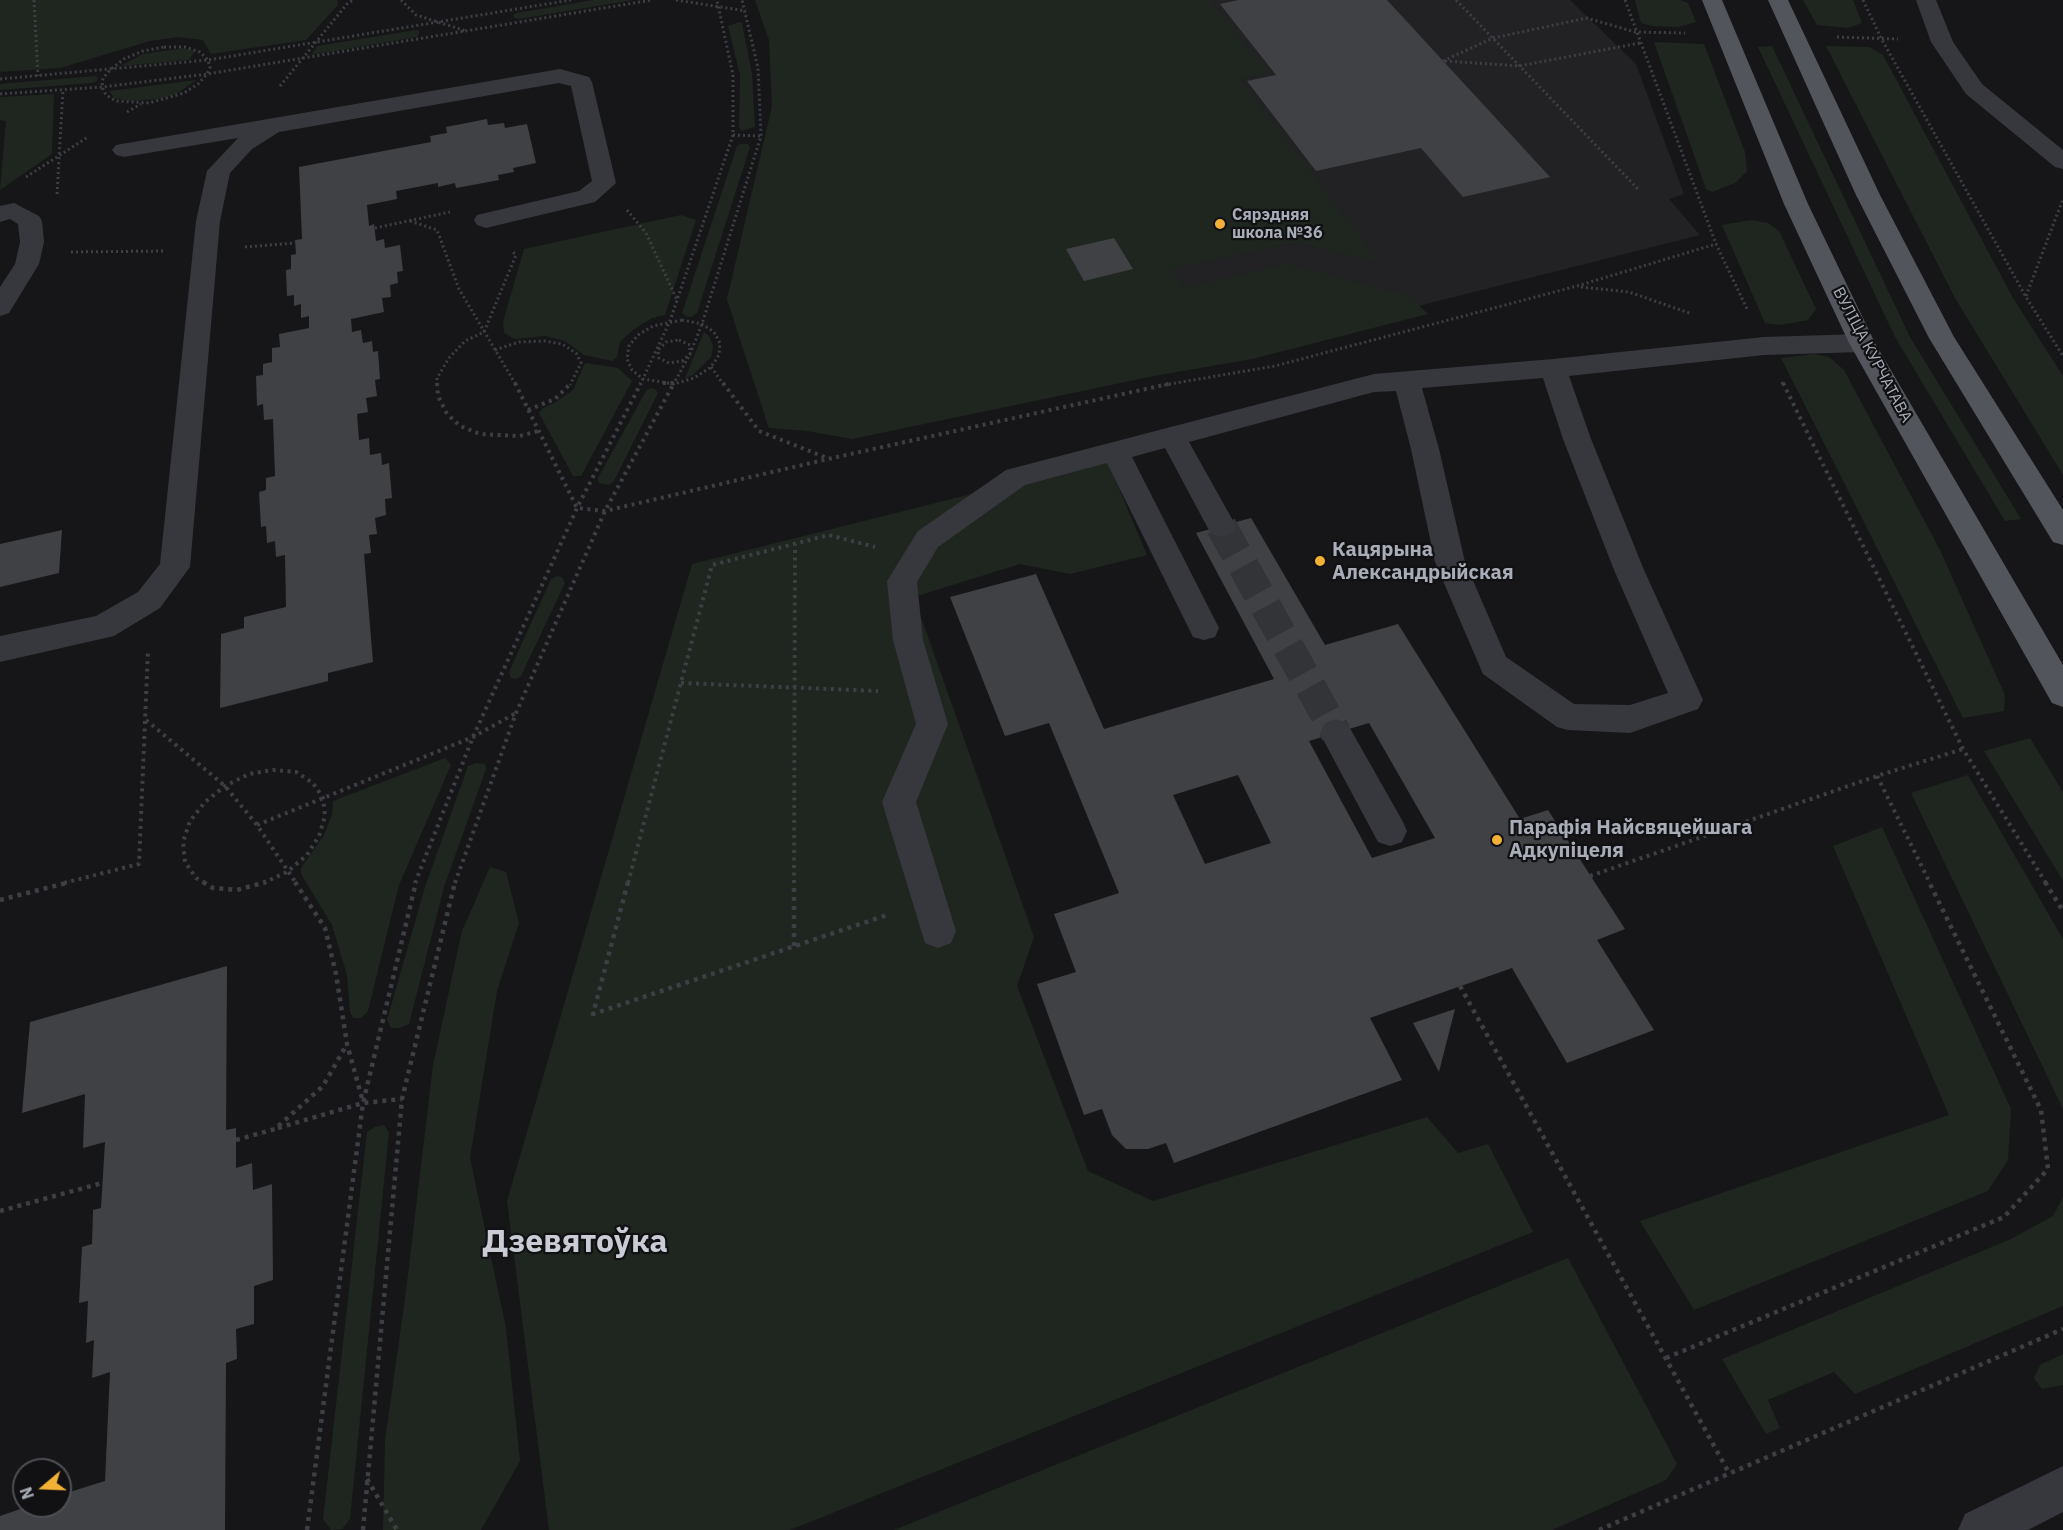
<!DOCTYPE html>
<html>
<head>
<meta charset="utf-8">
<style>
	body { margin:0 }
	#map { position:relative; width:2063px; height:1530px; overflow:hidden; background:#161618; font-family:"IBM Plex Sans",sans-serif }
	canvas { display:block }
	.north { position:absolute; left:12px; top:1458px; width:60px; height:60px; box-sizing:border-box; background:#111113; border:2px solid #4d4f55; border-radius:50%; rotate:251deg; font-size:16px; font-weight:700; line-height:24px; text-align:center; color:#a8adb8 }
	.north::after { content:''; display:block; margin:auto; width:21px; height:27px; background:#f2b134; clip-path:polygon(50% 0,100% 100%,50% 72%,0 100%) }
</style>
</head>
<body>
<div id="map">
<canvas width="2063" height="1530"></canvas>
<div class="north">N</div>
</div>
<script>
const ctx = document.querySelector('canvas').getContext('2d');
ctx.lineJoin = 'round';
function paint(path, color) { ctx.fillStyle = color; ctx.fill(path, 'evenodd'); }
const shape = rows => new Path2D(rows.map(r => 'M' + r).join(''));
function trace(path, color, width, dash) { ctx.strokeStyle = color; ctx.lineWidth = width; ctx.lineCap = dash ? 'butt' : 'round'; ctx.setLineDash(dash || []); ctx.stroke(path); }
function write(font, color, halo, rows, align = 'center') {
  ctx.font = font + ' "IBM Plex Sans",sans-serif'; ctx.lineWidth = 4.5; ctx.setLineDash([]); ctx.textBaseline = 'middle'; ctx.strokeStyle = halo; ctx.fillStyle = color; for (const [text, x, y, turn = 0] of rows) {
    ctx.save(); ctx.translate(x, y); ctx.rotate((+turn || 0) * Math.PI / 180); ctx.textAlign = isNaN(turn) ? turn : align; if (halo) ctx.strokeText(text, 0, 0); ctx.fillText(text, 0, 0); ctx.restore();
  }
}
paint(shape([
	[779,0,1570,0,1636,64,1684,194,1669,199,1700,235,1232,353,769,428,727,299,800,52]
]), '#222225');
paint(shape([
	[0,0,337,0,338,5,306,40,211,54,203,40,178,37,150,41,60,68,0,72],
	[593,0,633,0,519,19,514,18,513,15,517,13],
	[755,0,1209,0,1269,73,1240,79,1380,263,1296,242,1170,269,1185,288,1287,264,1409,296,1428,314,1252,359,1154,376,852,439,807,431,769,428,727,299,772,106,769,40],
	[1635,0,1680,0,1688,3,1696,22,1679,27,1651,26,1641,23],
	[1803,0,1853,0,1862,23,1848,28,1817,25],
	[739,22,742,23,752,74,755,127,742,131,739,127,740,75,728,26],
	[416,30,420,31,417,37,311,55,317,46],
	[1654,42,1704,44,1745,152,1747,171,1735,183,1712,192,1706,189],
	[1772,46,1910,337,2021,519,2005,521,1895,337,1758,47],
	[1826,46,1869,47,1883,55,2013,298,2063,376,2063,475,1955,298],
	[183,48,195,51,189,60,120,66,143,54],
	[95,76,98,77,97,81,92,83,0,90,0,84],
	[197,80,176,94,158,99,130,101,114,98,109,91],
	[54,94,52,154,0,190,6,121,0,120,0,97],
	[741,144,748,144,750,147,697,313,691,317,687,317,682,313,737,146],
	[681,215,696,220,665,315,652,318,633,330,620,342,617,357,612,361,584,355,565,341,545,336,515,339,504,333,503,322,524,249],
	[1751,220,1768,223,1779,231,1816,309,1808,320,1780,325,1765,323,1722,225],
	[704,332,709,336,713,346,711,357,693,375,685,378],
	[1814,354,1829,357,1844,370,1940,550,2005,695,2004,711,1963,718,1781,358],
	[585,363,618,368,632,381,581,476,573,476,539,413,543,408,556,402,573,390],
	[650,388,655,389,658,393,614,481,608,485,599,483,598,478,646,391],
	[1107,460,1147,555,1070,574,1020,564,914,597,1034,937,1017,986,1088,1171,1153,1201,1427,1117,1458,1153,1488,1144,1533,1232,790,1530,549,1530,507,1201,692,564],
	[557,576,562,577,565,583,521,676,517,679,511,678,509,672,551,579],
	[2030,738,2063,792,2063,881,1984,751],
	[445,758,451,765,399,885,368,1011,361,1018,353,1018,350,1012,347,975,332,925,301,874,301,868,324,835,332,815,333,801],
	[476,763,485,764,486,769,444,887,409,1024,400,1028,391,1028,387,1020,425,887,468,766],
	[1968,775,2063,939,2063,1109,1911,793],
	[1882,827,2011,1109,2008,1160,1988,1191,1694,1310,1640,1221,1949,1115,1833,846],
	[490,867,506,872,519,923,497,991,470,1158,506,1328,520,1461,481,1530,383,1530,385,1440,405,1299,433,1065,462,931],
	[384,1125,389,1132,350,1519,342,1529,331,1530,323,1519,367,1132,375,1127],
	[2063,1197,2063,1306,1855,1394,1834,1372,1768,1400,1780,1428,1766,1434,1722,1359,2011,1239,2053,1216],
	[1568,1258,1677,1464,1666,1480,1552,1530,894,1530],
	[2063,1354,2063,1385,2042,1389,2034,1378,2040,1365]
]), '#1e261f');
paint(shape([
	[1238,0,1387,0,1550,177,1463,197,1421,148,1316,171,1247,81,1276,75,1220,4],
	[487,119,488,125,504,123,505,128,527,124,536,163,513,168,514,172,498,175,499,180,478,184,456,188,455,183,438,187,438,183,396,191,397,199,367,205,369,226,374,224,376,241,384,239,385,248,400,245,403,271,397,272,398,283,390,285,391,297,382,298,384,312,351,319,352,332,361,330,363,343,372,341,373,352,378,351,380,379,375,380,377,396,366,398,368,412,357,414,359,440,369,438,370,455,381,453,382,465,389,463,392,498,385,499,386,515,375,518,377,534,369,535,371,553,364,554,373,662,328,673,328,681,220,708,221,634,244,628,244,617,286,607,285,555,276,557,275,541,267,543,266,526,261,527,259,492,266,490,266,478,275,476,273,419,264,420,263,404,257,406,256,376,263,375,263,364,272,362,272,348,280,347,279,334,309,328,309,316,301,318,301,304,294,306,294,295,287,296,286,270,291,269,291,255,296,254,295,240,302,239,299,167,431,142,430,136,447,133,446,127],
	[1114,238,1133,269,1084,281,1066,249],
	[1251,518,1325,645,1398,624,1520,819,1548,810,1625,929,1597,940,1654,1030,1567,1063,1512,968,1370,1018,1402,1080,1174,1163,1166,1143,1148,1149,1126,1149,1112,1135,1102,1109,1084,1115,1037,984,1076,972,1054,914,1119,893,1049,723,1005,736,950,597,1036,574,1104,729,1274,679,1196,533],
	[1369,723,1435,838,1372,858,1309,741],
	[1238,775,1271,843,1205,864,1173,795],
	[62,530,59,573,0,587,0,544],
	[227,966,226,1130,236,1128,236,1168,252,1163,253,1190,272,1184,273,1280,254,1286,254,1324,236,1329,237,1359,226,1363,225,1530,0,1530,0,1516,29,1506,60,1506,60,1495,105,1481,110,1372,92,1378,94,1340,86,1343,88,1301,79,1303,82,1247,92,1244,93,1210,101,1208,105,1142,83,1148,85,1094,22,1113,30,1022],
	[1455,1009,1439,1072,1413,1023]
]), '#404145');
trace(shape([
	[1221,526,1336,733]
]), '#333438', 31, [31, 15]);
trace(shape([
	[34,0,38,76],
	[401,0,416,15,466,31],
	[676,0,746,11],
	[1456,0,1638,189],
	[1625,0,1716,244,1748,311],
	[1863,0,1881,38,2026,297,2063,356],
	[1837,37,1898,39],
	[164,47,185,47,200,52,208,60,210,67,207,74,198,84,184,93,149,103,116,101,106,95,102,87,103,78,110,70,124,59,143,51,164,47],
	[1443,61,1493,38,1587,18,1635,32,1685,33],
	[1445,61,1519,66,1640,43],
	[0,79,208,60,571,0],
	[280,86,347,4,353,0],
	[0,94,102,87,207,74,652,0],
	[127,112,141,104],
	[733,135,761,136],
	[26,177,88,137],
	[57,194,63,90],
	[627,210,646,233,677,300],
	[410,221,437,230,459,289,516,385],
	[375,228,450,212],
	[245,247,295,243],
	[71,252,165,251],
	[1581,287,1629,292,1692,314],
	[2026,296,2063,199],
	[682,320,702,324,714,332,720,343,719,355,711,367,694,378,674,384,643,379,632,370,627,359,629,346,638,335,653,326,682,320],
	[679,340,690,345,690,354,682,361,669,363,659,358,658,350,666,342,679,340],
	[495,350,519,342,545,341,562,344,576,353,581,363,570,385],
	[711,367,724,385],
	[1782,382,1783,385],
	[437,385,437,378,449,358,465,341,484,332,516,255,512,251],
	[640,385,670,321,733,135,733,75,717,0],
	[673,385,690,354,702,324,761,136,758,68,742,0],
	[1164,385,1275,366,1577,286,1716,244]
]), '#3d3f44', 3, [2, 3]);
trace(shape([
	[437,383,438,396,447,414,460,426,480,434,520,436,538,431],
	[515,383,577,508,605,511,828,459,1173,383],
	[663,383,676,383],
	[723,383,759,431,827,458],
	[1783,383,1963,749,2046,883],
	[528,410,555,399,571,383],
	[681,683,878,691],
	[146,720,225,786,257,825,296,883],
	[1877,776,1930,883],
	[257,825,473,737,516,713],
	[1590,876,1877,776,1963,749],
	[64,883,139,864,148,650],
	[205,883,196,878,185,862,183,842,190,821,205,802,225,786,249,774,273,770,296,772,313,783,323,798,325,816,319,836,307,855,287,872,263,883],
	[415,883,473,737,577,508,641,383],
	[455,883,516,713,605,511,674,383],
	[628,883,712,565,829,535,875,547],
	[794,883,795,544]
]), '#3d3f44', 4, [3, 4.5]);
trace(shape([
	[203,882,213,888,237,890,266,882],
	[295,882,325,928,336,974,347,1044,363,1102],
	[628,882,593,1014,887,915],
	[2045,882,2063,911],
	[0,900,70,882],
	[794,946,794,882],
	[1460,986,1729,1473],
	[278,1128,363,1103,402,1099],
	[236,1140,275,1129,323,1086,347,1044],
	[0,1211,102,1183],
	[1666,1358,2004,1217,2048,1169,2041,1110,1929,882],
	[367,1479,397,1530],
	[307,1530,363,1103,416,882],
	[363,1530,402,1099,455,882],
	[1599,1530,2063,1329]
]), '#3d3f44', 4.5, [4, 5]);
paint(shape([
	[1916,0,1936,0,1953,42,1982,84,2063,150,2063,169,2055,167,1966,94,1931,42,1916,0],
	[560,69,589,77,592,82,616,183,595,202,486,228,477,225,474,220,477,215,579,191,592,181,571,86,559,83,279,132,252,149,230,173,220,221,190,567,160,608,114,636,0,662,0,636,96,616,138,592,160,564,196,221,207,171,238,138,124,157,116,155,112,150,116,145,560,69],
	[14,203,39,216,42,221,44,242,39,264,9,313,0,316,0,287,15,264,20,242,18,224,10,219,0,222,0,206,14,203],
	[1862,334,1871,337,1875,343,1871,349,1862,352,1764,355,1569,376,1591,439,1644,570,1703,700,1698,709,1630,733,1568,730,1557,727,1483,674,1435,562,1411,449,1396,391,1374,392,1189,442,1236,526,1231,534,1221,537,1211,534,1165,448,1132,457,1219,628,1215,637,1204,640,1193,637,1107,463,1025,485,938,547,917,582,923,640,948,724,916,802,956,931,951,943,938,948,925,943,882,802,916,724,893,640,887,581,918,531,1006,470,1374,374,1553,359,1764,337,1862,334],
	[1543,378,1563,439,1614,570,1668,693,1630,705,1574,704,1506,657,1465,562,1439,449,1422,388,1543,378],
	[1336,719,1347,723,1402,820,1407,831,1402,842,1390,846,1378,842,1325,743,1320,733,1325,723,1336,719],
	[2063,1466,2063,1512,2028,1530,1958,1530,1965,1514,2063,1466]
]), '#37383d');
paint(shape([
	[1702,0,1722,0,1808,204,1875,343,2063,665,2063,707,2052,703,1849,343,1784,204,1702,0],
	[1768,0,1788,0,1880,195,1954,337,2063,510,2063,545,2053,542,1929,338,1856,195,1768,0]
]), '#53555c');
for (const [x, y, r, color] of [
	[1220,224,6,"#f2b134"],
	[1320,561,6,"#f2b134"],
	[1497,840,6,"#f2b134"]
]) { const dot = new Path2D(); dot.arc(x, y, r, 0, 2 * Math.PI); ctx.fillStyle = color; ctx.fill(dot); trace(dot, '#111113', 2); }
write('bold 16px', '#a8adb8', '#111113', [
	["Сярэдняя",1232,215],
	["школа №36",1232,233]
], 'left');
write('16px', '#a8adb8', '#111113', [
	["ВУЛІЦА КУРЧАТАВА",1872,355,62]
]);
write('bold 20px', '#a8adb8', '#111113', [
	["Кацярына",1332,550],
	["Александрыйская",1332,573],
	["Парафія Найсвяцейшага",1509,828],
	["Адкупіцеля",1509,851]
], 'left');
write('bold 32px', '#c9ccd4', '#111113', [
	["Дзевятоўка",575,1243]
]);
</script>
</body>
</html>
